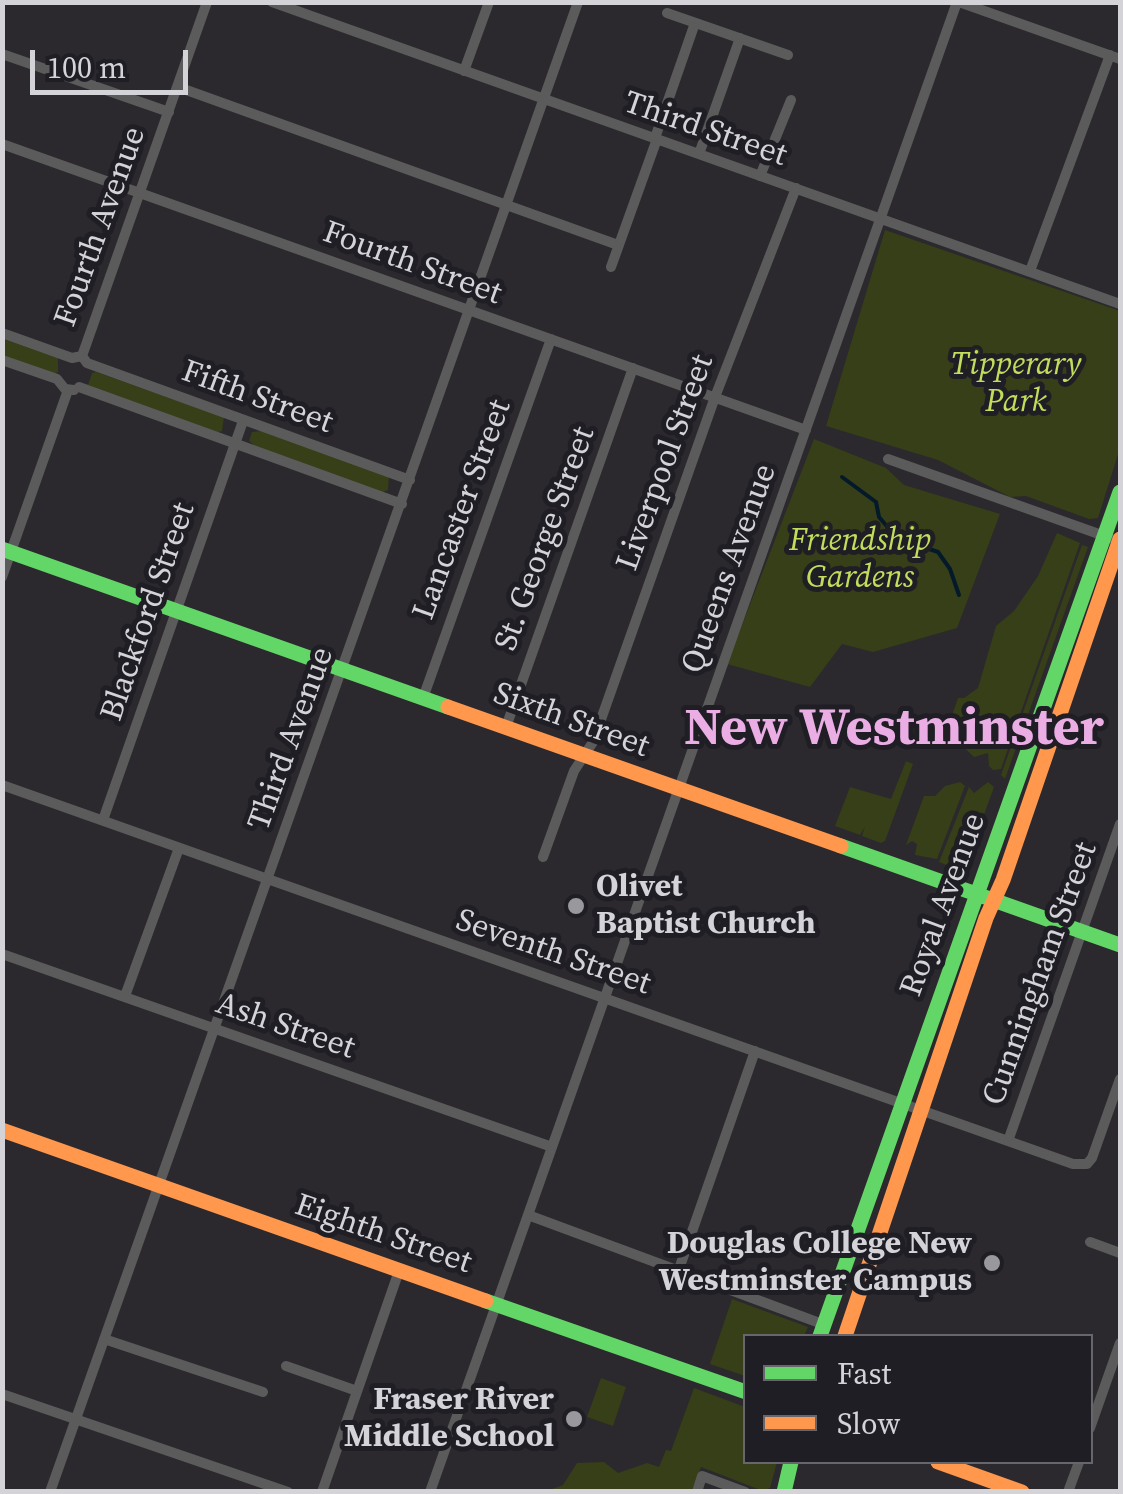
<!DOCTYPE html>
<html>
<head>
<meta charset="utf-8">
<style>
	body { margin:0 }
	#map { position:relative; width:1123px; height:1494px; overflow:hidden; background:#2b292d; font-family:"Source Serif 4",serif }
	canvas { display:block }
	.frame { position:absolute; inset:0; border:5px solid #d4d3d8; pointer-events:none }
	.legend { position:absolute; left:743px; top:1334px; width:350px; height:130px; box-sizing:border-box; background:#201e25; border:2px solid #68666d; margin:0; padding:12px 18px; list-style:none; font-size:30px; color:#d4d3d8 }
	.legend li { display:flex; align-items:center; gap:20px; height:50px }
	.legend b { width:50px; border:2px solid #68666d }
	.scale { position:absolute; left:30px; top:50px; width:158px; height:45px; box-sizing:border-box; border:5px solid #d4d3d8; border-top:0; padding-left:12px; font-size:30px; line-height:35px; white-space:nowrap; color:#d4d3d8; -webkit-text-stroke:8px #201e25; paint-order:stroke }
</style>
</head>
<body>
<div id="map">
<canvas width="1123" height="1494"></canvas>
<div class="frame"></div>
<ul class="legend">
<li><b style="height:12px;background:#63d668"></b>Fast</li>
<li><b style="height:12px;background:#ff974d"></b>Slow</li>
</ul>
<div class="scale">100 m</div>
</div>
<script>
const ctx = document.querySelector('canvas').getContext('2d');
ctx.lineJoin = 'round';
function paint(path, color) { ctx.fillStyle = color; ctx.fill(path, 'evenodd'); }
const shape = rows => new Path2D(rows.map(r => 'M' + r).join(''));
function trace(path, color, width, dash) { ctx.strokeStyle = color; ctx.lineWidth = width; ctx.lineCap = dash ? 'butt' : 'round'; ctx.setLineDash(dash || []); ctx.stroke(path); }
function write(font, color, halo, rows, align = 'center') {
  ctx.font = font + ' "Source Serif 4",serif'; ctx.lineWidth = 10; ctx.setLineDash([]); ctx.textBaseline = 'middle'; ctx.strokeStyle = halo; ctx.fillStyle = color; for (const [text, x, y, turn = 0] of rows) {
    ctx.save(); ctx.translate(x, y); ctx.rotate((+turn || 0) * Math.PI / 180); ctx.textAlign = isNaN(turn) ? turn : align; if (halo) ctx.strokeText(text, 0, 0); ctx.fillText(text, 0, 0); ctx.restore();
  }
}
paint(shape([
	[885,230,1120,311,1120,448,1098,518,1089,519,1026,496,1010,497,938,460,826,426],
	[3,339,58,358,58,372,54,374,3,357],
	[96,372,224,417,222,431,217,433,88,385,92,373],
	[261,431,389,476,388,490,380,493,255,446,249,441,252,432],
	[814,439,886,468,904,485,1000,514,957,628,873,652,842,644,810,687,727,664],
	[1057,533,1080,543,1001,769,993,770,989,766,988,753,974,757,957,741,971,731,963,720,952,715,958,698,964,698,978,688,996,626,1014,611,1038,576],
	[1082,545,1088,547,1005,779,1001,775],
	[906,761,913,764,885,841,881,843,862,836,865,827,860,835,835,826,850,787,891,799],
	[960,782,965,786,937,859,915,855,917,844,912,841,906,845,924,796,935,796,945,786],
	[988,782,994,787,966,864,958,861,953,868,939,862,969,787,974,793],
	[732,1299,808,1327,804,1336,746,1336,745,1376,710,1364],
	[601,1378,626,1387,613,1426,587,1417],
	[694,1388,745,1407,746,1462,777,1462,770,1488,763,1491,701,1467,692,1491,544,1492,563,1485,577,1463,604,1462,618,1473,647,1463,659,1467,666,1450,671,1451]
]), '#363f17');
trace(shape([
	[842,477,876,502,879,517,897,538,938,552,950,569,959,595]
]), '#041a2b', 4);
trace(shape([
	[272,2,1120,304],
	[959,2,1120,59],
	[667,13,788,55],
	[2,54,169,112],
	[464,71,489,2],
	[178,87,618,245],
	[655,138,695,23],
	[2,144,806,430],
	[699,154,740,38],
	[760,176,791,100],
	[611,267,657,139],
	[1030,271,1110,55],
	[2,333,72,358,82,356,87,363,410,480],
	[82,356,207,2],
	[2,360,57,379,65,389,74,390],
	[79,387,402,504],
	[888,459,1110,538],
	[2,577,68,390],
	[423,698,551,339],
	[506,727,633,368],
	[2,785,1073,1164,1087,1164,1092,1158,1120,1079],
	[103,820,243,421],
	[543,857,574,771,593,742,715,397,796,188],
	[2,954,552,1147],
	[125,996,179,848],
	[1008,1141,1120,824],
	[528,1215,825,1325],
	[1090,1242,1120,1253],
	[679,1269,755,1051],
	[104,1339,263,1392],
	[286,1366,357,1391],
	[2,1394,288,1492],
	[1090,1428,1120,1343],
	[50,1492,578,2],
	[322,1492,399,1271],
	[430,1492,957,2],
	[697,1492,702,1476,745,1492],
	[1068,1492,1079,1462]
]), '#5b5b5b', 10);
trace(shape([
	[2,549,448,707],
	[841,846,1120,945],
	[486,1301,746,1392],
	[820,1336,1120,492],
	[784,1492,791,1462]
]), '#63d668', 15);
trace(shape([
	[448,707,841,846],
	[2,1130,486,1301],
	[845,1336,986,918,1003,880,1120,539],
	[938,1462,1022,1492]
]), '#ff974d', 15);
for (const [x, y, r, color] of [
	[576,906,10,"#99989c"],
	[992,1263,10,"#99989c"],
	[574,1419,10,"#99989c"]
]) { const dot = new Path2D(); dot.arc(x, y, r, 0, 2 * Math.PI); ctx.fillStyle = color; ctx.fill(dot); trace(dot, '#201e25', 4); }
write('32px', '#d4d3d8', '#201e25', [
	["Third Street",705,130,19],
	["Fourth Avenue",101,227,-70],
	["Fourth Street",412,264,20],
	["Fifth Street",257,398,20],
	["Liverpool Street",666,463,-70],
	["Lancaster Street",463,510,-70],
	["St. George Street",546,539,-70],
	["Queens Avenue",730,569,-70],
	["Blackford Street",149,612,-71],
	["Sixth Street",571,721,20],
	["Third Avenue",292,739,-70],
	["Royal Avenue",944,905,-70],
	["Seventh Street",553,953,19],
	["Cunningham Street",1041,974,-70],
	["Ash Street",285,1027,19],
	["Eighth Street",383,1235,19]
]);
write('italic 32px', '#c1dd5b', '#201e25', [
	["Tipperary",1016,366],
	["Park",1016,403],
	["Friendship",860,542],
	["Gardens",860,579]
]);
write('bold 32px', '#d4d3d8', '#201e25', [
	["Olivet",596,888,"left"],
	["Baptist Church",596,925,"left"],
	["Douglas College New",972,1245],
	["Westminster Campus",972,1282],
	["Fraser River",554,1401],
	["Middle School",554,1438]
], 'right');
write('bold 52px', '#eaaee5', '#201e25', [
	["New Westminster",894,731]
]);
</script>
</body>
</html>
